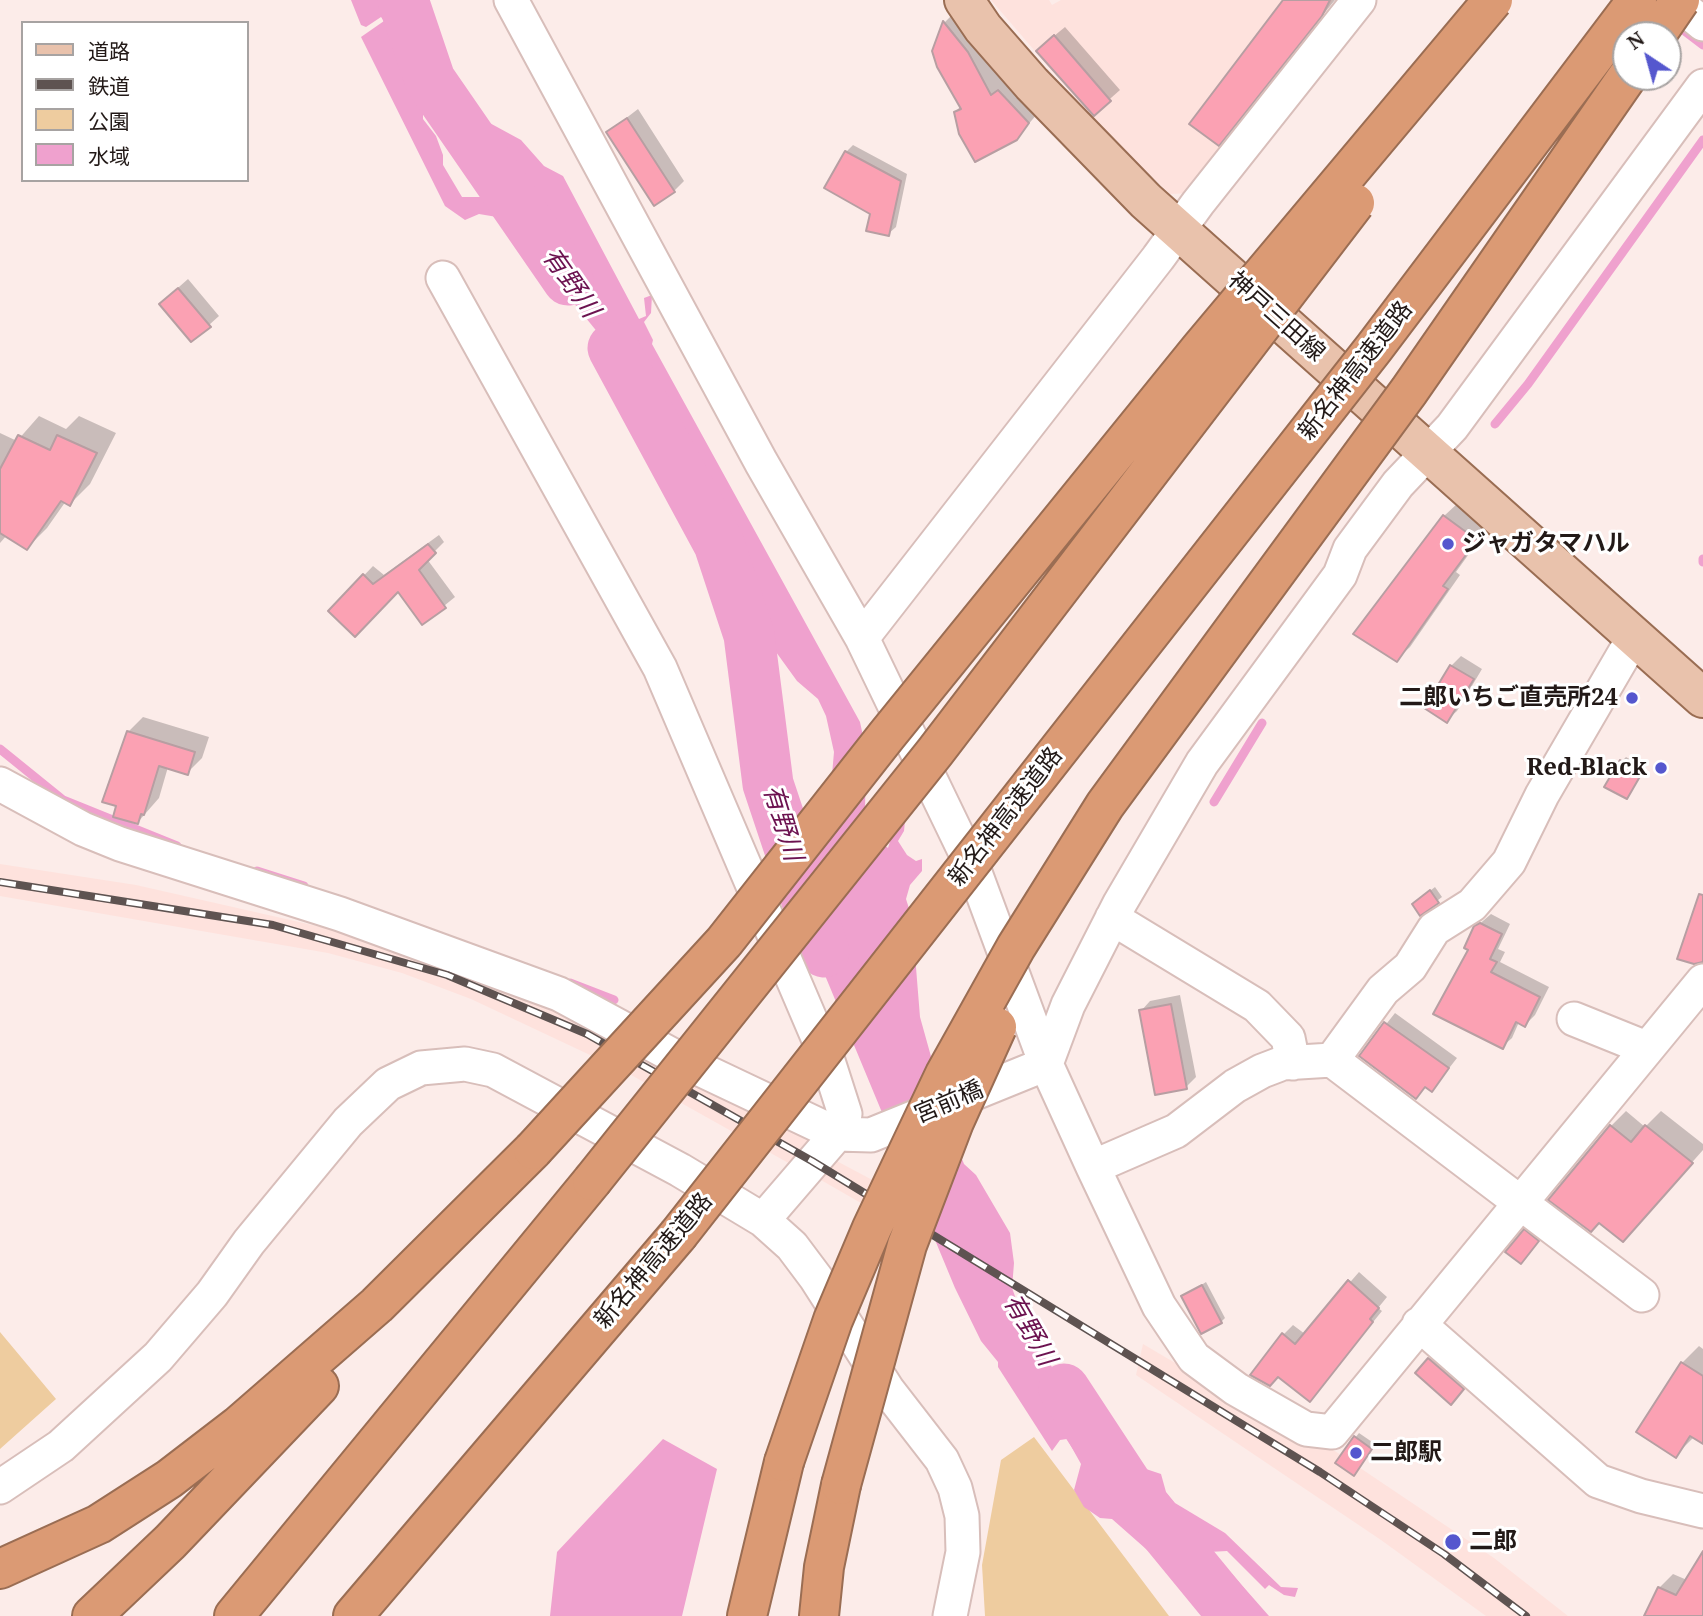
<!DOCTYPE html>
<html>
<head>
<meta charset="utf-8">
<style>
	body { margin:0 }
	#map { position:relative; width:1703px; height:1616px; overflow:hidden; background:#fcece9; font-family:"Noto Serif","Noto Sans JP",serif }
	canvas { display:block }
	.legend { position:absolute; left:21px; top:21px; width:228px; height:161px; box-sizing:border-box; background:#fff; border:2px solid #a7a3a2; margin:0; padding:9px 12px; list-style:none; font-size:21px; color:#221917 }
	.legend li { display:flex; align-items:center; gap:14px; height:35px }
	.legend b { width:35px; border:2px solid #a7a3a2 }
	.north { position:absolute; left:1612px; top:21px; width:70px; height:70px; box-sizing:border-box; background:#fff; border:2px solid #a7a3a2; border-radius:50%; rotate:324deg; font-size:19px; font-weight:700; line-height:28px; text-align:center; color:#221917 }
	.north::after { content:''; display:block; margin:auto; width:24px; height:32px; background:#5557ce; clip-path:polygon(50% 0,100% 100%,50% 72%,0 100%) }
</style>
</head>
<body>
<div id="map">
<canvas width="1703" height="1616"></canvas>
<ul class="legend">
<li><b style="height:9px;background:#e9c2ac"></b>道路</li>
<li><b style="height:9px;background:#5e5351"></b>鉄道</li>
<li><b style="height:19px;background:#eecc9f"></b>公園</li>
<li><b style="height:19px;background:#efa1ce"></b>水域</li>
</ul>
<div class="north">N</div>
</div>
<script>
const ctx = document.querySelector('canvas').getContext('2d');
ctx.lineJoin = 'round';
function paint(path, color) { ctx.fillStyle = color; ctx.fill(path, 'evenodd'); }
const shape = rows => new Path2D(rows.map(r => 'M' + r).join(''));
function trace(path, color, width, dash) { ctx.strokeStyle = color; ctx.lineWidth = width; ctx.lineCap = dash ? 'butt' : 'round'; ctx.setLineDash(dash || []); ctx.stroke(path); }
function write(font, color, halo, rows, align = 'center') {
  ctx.font = font + ' "Noto Serif","Noto Sans JP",serif'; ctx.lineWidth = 6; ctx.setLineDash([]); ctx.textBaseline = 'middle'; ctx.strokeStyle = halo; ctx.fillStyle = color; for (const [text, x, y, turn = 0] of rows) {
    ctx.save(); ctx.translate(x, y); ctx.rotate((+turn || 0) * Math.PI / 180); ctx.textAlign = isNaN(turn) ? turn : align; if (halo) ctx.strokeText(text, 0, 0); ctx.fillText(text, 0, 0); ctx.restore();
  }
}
paint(shape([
	[991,0,1049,0,1052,5,1061,0,1333,0,1298,57,1191,193,1170,194,1103,130],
	[0,864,136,885,365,937,561,1005,810,1139,792,1165,624,1071,471,999,402,973,328,953,0,896],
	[831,1158,912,1201,913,1233,814,1176],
	[1143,1344,1294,1433,1317,1439,1494,1558,1568,1616,1486,1616,1381,1540,1136,1375]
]), '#fee2dd');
paint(shape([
	[0,1332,56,1399,0,1449],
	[1034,1437,1169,1616,985,1616,982,1565,1001,1460]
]), '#eecc9f');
paint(shape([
	[351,0,426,0,419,19,424,49,432,75,456,114,486,121,521,140,544,166,563,176,639,319,646,316,644,298,652,295,651,313,644,322,653,340,652,344,860,722,866,750,865,811,883,844,888,848,900,809,905,821,904,831,898,841,907,855,916,861,922,859,922,871,910,885,906,899,912,918,920,1017,954,1139,964,1164,976,1175,1010,1233,1014,1263,1012,1288,1019,1307,1041,1350,1086,1420,1105,1442,1100,1450,1106,1459,1126,1474,1134,1467,1140,1467,1161,1474,1166,1492,1175,1503,1225,1533,1281,1587,1298,1588,1295,1597,1284,1595,1269,1585,1265,1589,1227,1551,1209,1552,1209,1561,1215,1560,1232,1574,1269,1616,1211,1616,1179,1586,1171,1571,1112,1519,1100,1518,1084,1507,1074,1490,1081,1464,1067,1439,1060,1440,1052,1451,998,1367,998,1362,981,1341,955,1288,792,896,810,877,803,855,830,797,834,752,826,716,818,699,797,681,776,652,773,635,671,446,609,353,603,339,564,291,549,279,548,260,497,217,479,214,465,220,445,206,361,37,384,21,381,17,366,27,361,25],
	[423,111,429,113,433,124,451,138,467,142,512,177,552,233,549,239,543,236,537,223,519,222,503,202,494,197,462,197,443,165,443,155,436,136,423,119],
	[663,1439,717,1469,682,1616,550,1616,557,1552]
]), '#efa1ce');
paint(shape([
	[1285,0,1335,0,1218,144],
	[959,8,1043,107,1016,139,955,112,961,106,934,51,945,22],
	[1065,27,1120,90,1094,113,1048,41],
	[638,109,684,181,674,191,608,132],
	[853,145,907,174,896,227,888,234,872,213,846,152],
	[188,279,219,316,209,325,171,294],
	[39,416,66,429,79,416,116,433,90,484,70,504,66,501,47,528,27,548,7,535,0,543,0,433,17,441],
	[1458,503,1489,526,1456,572,1460,575,1410,647,1396,660,1444,516],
	[439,535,444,542,427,559,455,597,423,623,398,590,330,611,373,566,384,575],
	[1461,656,1482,669,1457,711,1447,720,1451,666],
	[143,717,209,737,202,758,187,773,168,767,159,798,138,822,128,732],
	[1626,757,1645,768,1627,797,1621,762],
	[1435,887,1442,897,1420,914,1418,900],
	[1491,914,1510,924,1498,949,1505,952,1500,962,1549,987,1535,1015,1525,1025,1519,1022,1512,1038,1502,1047,1471,950,1476,927],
	[1180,995,1196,1077,1186,1087,1141,1011,1150,1001],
	[1395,1013,1457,1058,1432,1090,1426,1086,1416,1097,1361,1056],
	[1626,1111,1645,1127,1661,1111,1703,1144,1703,1150,1623,1240,1611,1126],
	[1535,1221,1548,1231,1521,1262,1525,1231],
	[1359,1272,1387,1297,1378,1308,1382,1311,1310,1400,1283,1335,1293,1325,1305,1334],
	[1206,1282,1225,1318,1221,1322,1184,1296],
	[1699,1346,1703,1349,1703,1442,1694,1437,1676,1455,1682,1363],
	[1439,1349,1473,1379,1460,1393,1417,1373],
	[1359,1433,1375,1444,1358,1469,1355,1438],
	[1703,1555,1703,1616,1646,1616,1659,1588,1673,1574,1687,1580]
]), '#0003');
trace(shape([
	[1674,23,1703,45],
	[1495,424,1528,384,1703,140],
	[1703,559,1703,562],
	[0,749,63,800,177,846],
	[1214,802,1262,723],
	[257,871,304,886],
	[570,983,614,1000]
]), '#efa1ce', 9);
trace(shape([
	[403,0,430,80,568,280],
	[613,348,719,544,749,635,768,784,824,952],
	[1064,1389,1129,1488,1234,1616]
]), '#efa1ce', 51);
const building = shape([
	[1283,0,1330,0,1322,16,1219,146,1189,124,1283,0],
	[943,21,968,52,991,95,998,90,1029,123,1017,140,975,162,959,134,954,112,961,109,937,67,932,51,943,21],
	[1054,35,1111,101,1094,116,1036,51,1054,35],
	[627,118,675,192,654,206,606,132,627,118],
	[845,151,901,181,889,236,866,231,870,214,824,188,845,151],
	[178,288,211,327,191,342,159,304,178,288],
	[18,435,50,450,57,435,97,453,70,506,61,501,27,550,0,533,0,469,18,435],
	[1443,515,1477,540,1443,586,1448,589,1397,662,1353,634,1443,515],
	[428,544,436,553,419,570,446,608,422,625,398,592,355,637,328,611,363,574,373,584,428,544],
	[1450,665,1474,679,1447,723,1424,708,1450,665],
	[127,731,195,752,188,775,159,766,144,815,141,814,138,824,113,817,116,806,102,802,127,731],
	[1620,760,1642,773,1627,799,1604,787,1620,760],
	[1430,890,1439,903,1420,916,1412,904,1430,890],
	[1699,894,1703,895,1703,962,1694,964,1677,959,1699,894],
	[1480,923,1502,934,1490,959,1497,962,1491,972,1540,997,1525,1027,1516,1022,1503,1049,1433,1014,1468,950,1464,948,1474,926,1480,923],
	[1171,1004,1187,1089,1155,1095,1139,1010,1171,1004],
	[1384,1022,1449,1068,1432,1092,1425,1087,1416,1099,1359,1056,1384,1022],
	[1610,1125,1631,1142,1645,1125,1693,1163,1623,1242,1599,1223,1591,1232,1548,1200,1610,1125],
	[1524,1229,1539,1241,1521,1264,1505,1252,1524,1229],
	[1348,1280,1379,1308,1370,1319,1373,1322,1310,1402,1278,1377,1270,1386,1250,1375,1282,1333,1295,1344,1348,1280],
	[1202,1285,1222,1323,1201,1334,1181,1296,1202,1285],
	[1428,1358,1464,1389,1451,1405,1415,1373,1428,1358],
	[1681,1362,1703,1376,1703,1444,1690,1436,1676,1458,1636,1432,1681,1362],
	[1354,1436,1372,1449,1354,1476,1335,1463,1354,1436],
	[1703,1551,1703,1616,1644,1616,1658,1587,1676,1595,1703,1551]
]);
paint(building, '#fba1b3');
trace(building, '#b79ea2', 2);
const minor = shape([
	[511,0,761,462,862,638,974,870,1046,1064,1093,1167,1159,1306,1194,1358,1236,1389,1306,1429,1332,1432,1703,981],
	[1674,0,1703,24],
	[443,278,660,668,828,1061,845,1114,837,1134,763,1220,792,1246,816,1278,887,1389,942,1460,955,1488,962,1516,963,1552,950,1616],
	[862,638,1158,258,1198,203,1359,0],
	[0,784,83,829,120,844,340,914,559,994,683,1061,837,1134,871,1135,1046,1064,1068,1005,1120,903,1202,763,1340,575,1350,549,1398,484,1452,427,1703,86],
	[1112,918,1257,1006,1288,1038,1293,1063],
	[1574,1019,1646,1048],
	[1332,1060,1383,990,1410,967,1434,929,1472,905,1509,862,1542,795,1634,637],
	[1093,1167,1176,1131,1235,1086,1262,1071,1283,1063,1332,1060,1642,1295],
	[1419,1324,1598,1481,1641,1496,1703,1511],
	[0,1487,61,1446,158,1357,212,1294,249,1242,348,1122,388,1084,421,1068,465,1064,493,1070,680,1170,763,1220]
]);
const major = shape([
	[964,0,983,28,1032,84,1146,201,1703,698]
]);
const highway = shape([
	[0,1569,99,1524,169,1479,238,1426,377,1305,533,1150],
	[92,1616,170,1542,319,1386],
	[234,1616,592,1181],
	[353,1616,678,1235],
	[747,1616,784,1462],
	[819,1616,824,1567,841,1485]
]);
trace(minor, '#d8beba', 37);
trace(major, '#9a6d53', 42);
trace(highway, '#9a6d53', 42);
trace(minor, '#fff', 33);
trace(major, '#e9c2ac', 38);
trace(highway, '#db9a74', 38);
const rail = shape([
	[0,882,273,925,447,975,587,1034,812,1161,1320,1472,1444,1554,1526,1616]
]);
trace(rail, '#5e5351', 8);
trace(rail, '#fff', 5, [16]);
const highwayBridge = shape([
	[1656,35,1680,0],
	[533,1150,724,942,887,735,1200,349,1493,0],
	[592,1181,935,752,1355,203],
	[678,1235,1374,348,1637,0],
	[784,1462,833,1320,872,1228,945,1074,1016,947,1105,805,1409,391,1627,77],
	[841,1485,907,1245,954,1122,997,1027]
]);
trace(highwayBridge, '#9a6d53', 42, []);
trace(highwayBridge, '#db9a74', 38);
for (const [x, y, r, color] of [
	[1448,544,7,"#5557ce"],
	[1632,698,7,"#5557ce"],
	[1661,768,7,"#5557ce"],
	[1356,1453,7,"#5557ce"],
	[1453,1542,9,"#5557ce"]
]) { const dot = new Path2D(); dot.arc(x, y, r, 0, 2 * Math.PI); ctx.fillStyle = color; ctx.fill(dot); trace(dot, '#fff', 2.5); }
write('24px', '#221917', '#fff', [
	["神戸三田線",1276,317,42],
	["新名神高速道路",1356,371,-52],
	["新名神高速道路",1006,817,-52],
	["宮前橋",949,1103,-23],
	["新名神高速道路",654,1261,-50]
]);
write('bold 24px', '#221917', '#fff', [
	["ジャガタマハル",1462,544],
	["二郎いちご直売所24",1618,698,"right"],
	["Red-Black",1647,768,"right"],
	["二郎駅",1370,1453],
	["二郎",1469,1542]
], 'left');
write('italic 26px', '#6c1250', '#fff', [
	["有野川",570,283,55],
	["有野川",782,823,73],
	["有野川",1029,1330,60]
]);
</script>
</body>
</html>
